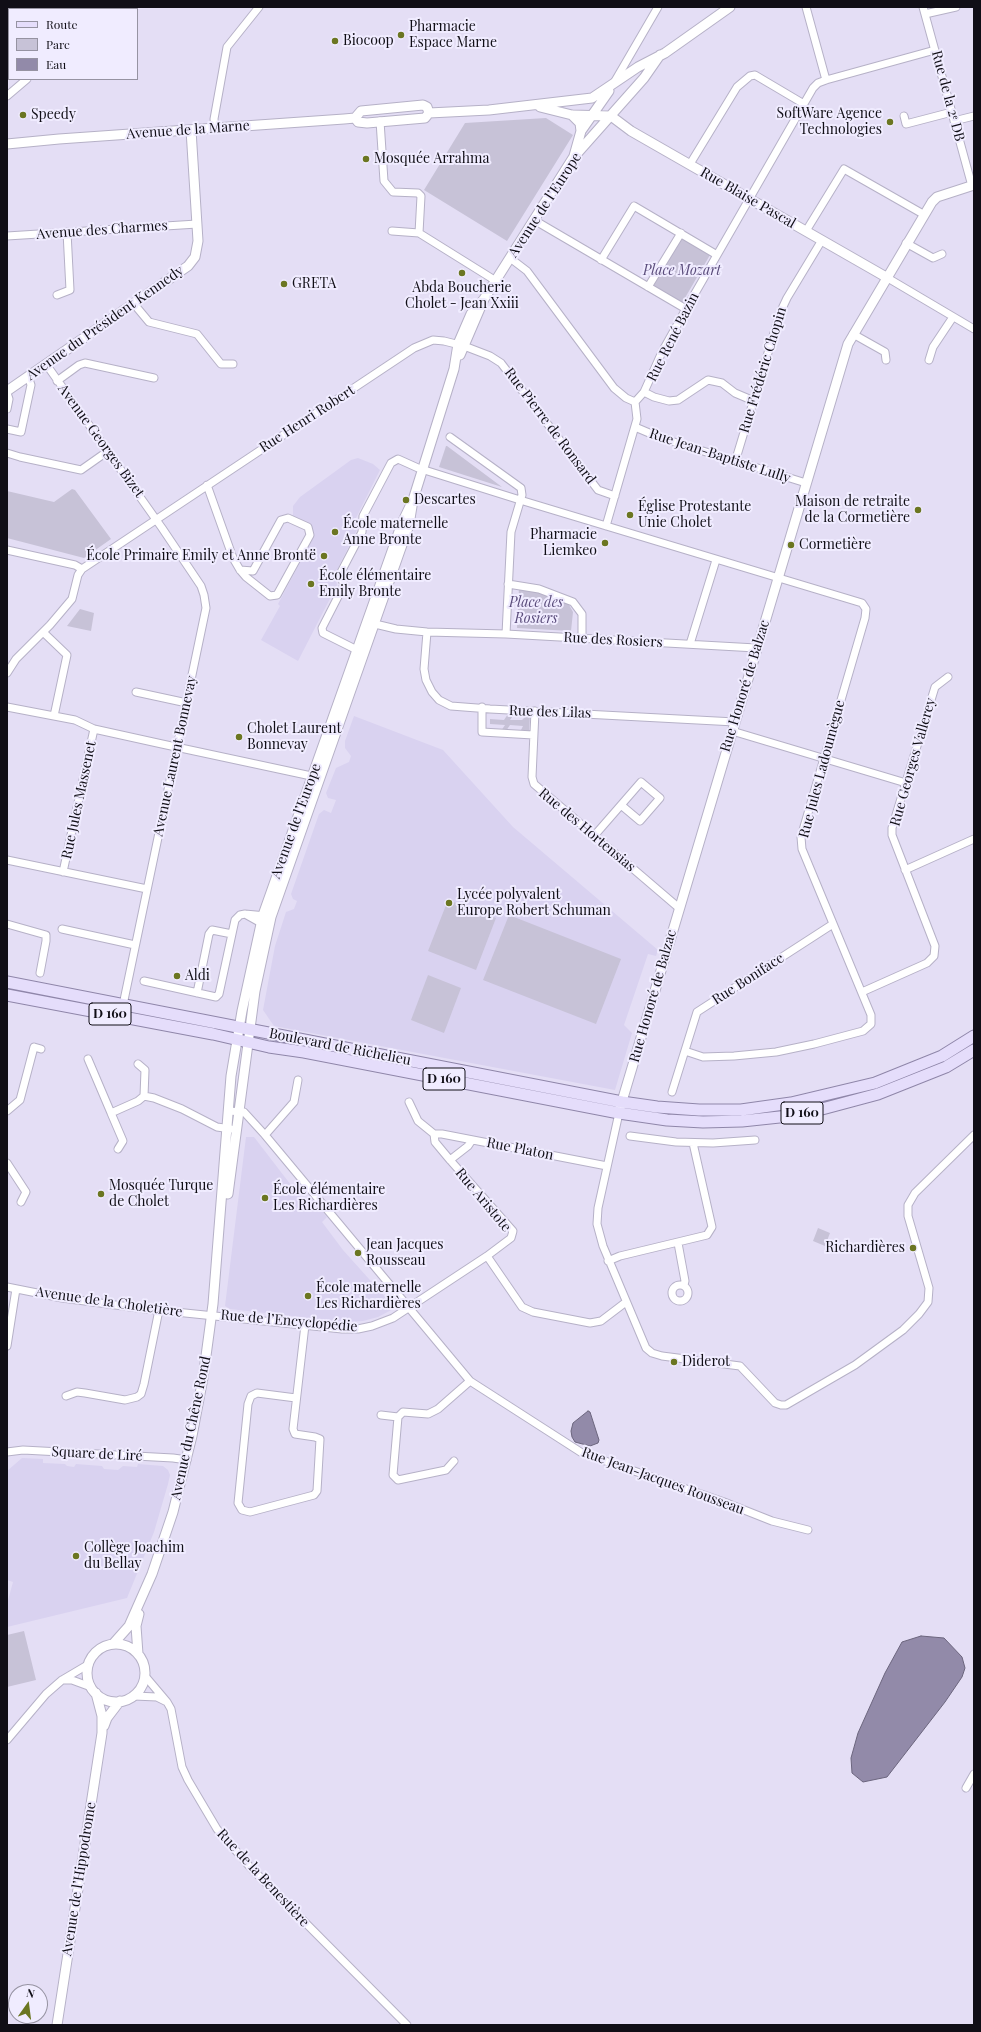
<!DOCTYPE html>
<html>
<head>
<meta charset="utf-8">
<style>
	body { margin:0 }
	#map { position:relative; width:981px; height:2032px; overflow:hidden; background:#e4def5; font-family:"Playfair Display",serif }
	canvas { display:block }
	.frame { position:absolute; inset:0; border:8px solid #100e16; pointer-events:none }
	.legend { position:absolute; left:8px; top:8px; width:130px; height:72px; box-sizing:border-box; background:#f0ecff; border:1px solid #9693a2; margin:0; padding:5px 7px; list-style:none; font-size:12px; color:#100e16 }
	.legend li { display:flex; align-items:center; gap:8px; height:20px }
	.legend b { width:20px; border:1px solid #9693a2 }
	.north { position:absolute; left:8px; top:1984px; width:40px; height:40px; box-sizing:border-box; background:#f0ecff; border:1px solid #9693a2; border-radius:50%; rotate:14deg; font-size:11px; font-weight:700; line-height:16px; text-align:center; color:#100e16 }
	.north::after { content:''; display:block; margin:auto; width:14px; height:18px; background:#6b7621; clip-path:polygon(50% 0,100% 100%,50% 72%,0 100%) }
</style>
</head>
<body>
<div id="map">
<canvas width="981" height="2032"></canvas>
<div class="frame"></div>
<ul class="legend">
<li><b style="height:5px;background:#e5ddfb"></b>Route</li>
<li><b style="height:11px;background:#c7c2d7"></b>Parc</li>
<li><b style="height:11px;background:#928aa9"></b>Eau</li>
</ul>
<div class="north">N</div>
</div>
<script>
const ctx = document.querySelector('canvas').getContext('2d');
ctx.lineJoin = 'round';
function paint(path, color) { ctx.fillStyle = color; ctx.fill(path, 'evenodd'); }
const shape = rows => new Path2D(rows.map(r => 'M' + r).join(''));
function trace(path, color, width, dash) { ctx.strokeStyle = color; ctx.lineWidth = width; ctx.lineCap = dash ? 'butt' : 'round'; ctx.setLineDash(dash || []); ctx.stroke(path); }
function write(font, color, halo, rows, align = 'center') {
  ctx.font = font + ' "Playfair Display",serif'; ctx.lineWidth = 4; ctx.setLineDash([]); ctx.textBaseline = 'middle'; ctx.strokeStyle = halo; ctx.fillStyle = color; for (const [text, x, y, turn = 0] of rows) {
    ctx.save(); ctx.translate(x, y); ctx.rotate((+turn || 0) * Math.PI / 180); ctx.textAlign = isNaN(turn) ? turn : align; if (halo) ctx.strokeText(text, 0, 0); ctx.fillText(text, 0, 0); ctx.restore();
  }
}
paint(shape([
	[358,458,373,464,380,470,356,518,357,530,335,574,337,585,298,661,261,640,280,606,278,604,313,538,314,534,311,525,293,516,293,506,300,497,351,460],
	[354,716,443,750,513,827,658,950,656,956,648,954,624,1025,632,1033,615,1090,274,1026,263,1010,275,946,286,912,294,909,297,901,293,899,291,894,319,814,324,810,331,813,336,800,328,798,326,793,336,768,349,762,351,756,345,748,345,741],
	[246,1137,254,1137,304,1202,310,1197,327,1217,322,1222,343,1250,395,1308,378,1317,363,1321,345,1322,230,1309,225,1306],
	[22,1458,43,1459,43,1463,65,1464,67,1466,74,1467,76,1464,102,1466,104,1469,118,1470,123,1466,137,1467,138,1464,163,1466,168,1470,170,1475,168,1484,154,1532,127,1598,7,1627,7,1604,13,1582,7,1580,7,1471]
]), '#d9d2f0');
paint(shape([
	[546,118,573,135,507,241,424,190,465,123],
	[681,238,710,255,682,303,653,286],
	[446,446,447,446,502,487,439,467],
	[72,489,75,490,111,539,84,558,7,538,7,491,54,502],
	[519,588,558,598,568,603,573,612,571,631,517,628],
	[80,609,94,613,91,631,67,626],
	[508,714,514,714,510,720,522,720,527,715,530,715,529,732,520,732,523,726,510,725,506,731,501,731,505,725,490,724,490,719,504,720],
	[448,900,496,918,476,970,428,951],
	[509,915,621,959,596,1024,483,980],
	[428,975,461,988,444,1033,411,1020],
	[818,1228,830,1233,825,1246,813,1241],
	[24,1631,36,1680,7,1687,7,1635]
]), '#c7c2d7');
const water = shape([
	[588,1411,590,1412,599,1440,598,1443,590,1446,575,1442,572,1437,571,1431,573,1423,588,1411],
	[921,1636,944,1638,962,1657,965,1668,962,1677,945,1702,887,1777,863,1782,852,1773,851,1758,858,1733,885,1673,902,1642,921,1636]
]);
paint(water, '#928aa9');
trace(water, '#6b657d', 1);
const street = shape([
	[806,7,826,80],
	[923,7,972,186],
	[111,9,113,7],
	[925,14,956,7],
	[615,81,658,7],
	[7,96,27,79],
	[904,116,906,124,952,112],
	[380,121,384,181,393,192,418,193,421,196,419,233],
	[954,121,974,116],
	[215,127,214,119,227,47,259,7],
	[690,164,737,87,750,76,755,75,804,104],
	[534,220,686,309],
	[392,231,419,233,496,281],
	[806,231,844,169,923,214],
	[7,236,197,224],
	[906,243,933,258,942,254],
	[510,258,527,271,614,388,626,398,635,402],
	[601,260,634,206,717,255],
	[886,277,974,329],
	[648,287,681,233],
	[57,295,70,290,67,232],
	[134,304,149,322,197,334,221,364,233,364],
	[853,334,885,352,886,360],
	[929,360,933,347,953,317],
	[46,364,162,528,201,586,204,595,206,608,123,1005],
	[57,381,79,365,85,363,154,378],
	[644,392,654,397,669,401,678,400,708,380,722,383,735,393,754,401],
	[7,393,9,399,7,409],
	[635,402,644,392,662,352,686,309,813,88,818,83,826,80,935,50],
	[635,427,661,438,806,483],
	[7,429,21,432,31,385,28,376],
	[450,437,521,488,522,495,511,532,506,634],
	[7,453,20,457,81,470,108,451],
	[735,462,780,313,787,298,822,240],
	[207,485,233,558,240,570,246,577,270,596,277,595,310,535,308,527,288,518,281,520,253,571,240,570],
	[606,526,637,419,635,402],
	[7,550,75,565,82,569],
	[508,584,539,589,573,602,582,614,582,639],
	[375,624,396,629,427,632,506,634,756,648],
	[43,632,67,655,54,716],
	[427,632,424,669,426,680,432,692,439,700,451,706,490,709,735,722],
	[690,644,716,560],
	[357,650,323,633,322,628,344,585,340,574,362,532,363,516,391,463,398,459,418,468,520,500,862,603,866,609,865,618,801,837,802,849,871,1015,871,1024,863,1031,814,1044,776,1052,734,1056,703,1057,685,1051],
	[7,673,16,659,50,625,72,599,78,575,82,569,414,348,433,340,444,341,464,346,490,356,501,363,598,490,615,496],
	[136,692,187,703],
	[7,707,75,720,94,729,162,744,316,777],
	[482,707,482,732,533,735],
	[535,711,532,777,534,784,679,908],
	[732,731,906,783],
	[594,836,621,805,641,782,660,798,640,821,621,805],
	[7,860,147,889],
	[905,870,974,839],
	[63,872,94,729],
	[261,923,245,914,266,916],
	[7,924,46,935,46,941,40,973],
	[62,929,135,945],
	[144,981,216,997,219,994,235,920,240,915,245,914],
	[862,992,927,963,934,956,935,946,892,835,892,828,935,687,948,677],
	[197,993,209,934,212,930,232,934],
	[88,1059,111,1113,138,1101,144,1096],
	[138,1064,145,1070,144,1096,154,1098,182,1109,217,1127,231,1129],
	[672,1092,697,1012,833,924],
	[7,1111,20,1100,34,1047,41,1049],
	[228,1111,244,1112,265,1135,470,1381,582,1453,724,1502,772,1521,808,1530],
	[111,1113,123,1141,118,1149],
	[619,1113,598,1208,597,1224,603,1246,646,1348,652,1353,662,1356,740,1366,775,1403,781,1405,786,1405,855,1365,903,1330,919,1314,928,1302,929,1288,908,1216,908,1205,915,1193,974,1135],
	[434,1134,442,1134,607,1166],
	[265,1135,294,1102,298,1080],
	[630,1136,676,1142,713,1143,755,1140],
	[450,1160,468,1146,472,1140],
	[7,1163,26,1192,21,1202],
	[678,1243,685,1281,684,1285],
	[487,1256,522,1307,533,1312,590,1323,601,1321,626,1302],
	[608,1261,620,1256,707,1235,712,1227,693,1143],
	'672 1293a8 8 0 1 1 16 0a8 8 0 1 1-16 0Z',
	[7,1287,62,1298,146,1309,342,1329,358,1329,372,1326,393,1318,487,1256,511,1238,513,1231,450,1160,435,1142,434,1134,418,1121,409,1102],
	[7,1346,16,1289],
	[66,1396,77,1392,85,1393,125,1400,137,1397,141,1394,144,1384,159,1310],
	[296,1398,257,1393,251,1396,248,1404,238,1503,242,1510,250,1512,314,1495,317,1491,320,1439,315,1437,295,1434,293,1429,305,1325],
	[381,1415,398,1417,403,1412,428,1414,438,1409,470,1381],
	[398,1417,393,1475,398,1480,446,1470,454,1461],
	[7,1452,23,1450,173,1458,187,1460],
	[89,1664,62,1680,72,1680,91,1687],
	[134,1696,157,1697,167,1702,145,1676],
	[167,1702,171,1709,182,1767,188,1780,217,1829,250,1867,407,2025],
	[7,1740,46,1694,62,1680],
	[966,1788,974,1774]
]);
const secondary = shape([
	[540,107,572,115,611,116],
	[429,113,489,110,592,98,638,67,665,53,730,7],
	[572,115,580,123,581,131,574,156],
	[611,116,631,131,886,277],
	[355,118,358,122,367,123,425,118,429,113],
	[581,131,609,91],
	[7,144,59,139,344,119,355,118,361,111,423,105,427,107,429,113],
	[460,355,484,299,573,158,644,78,660,55],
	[7,391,188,266,195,257,198,241,191,130],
	[620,1108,848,344,932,202,937,197,974,185],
	[228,1194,255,991,271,917,409,525,413,500,454,369,458,344,471,314,484,299],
	[113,1644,129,1626,152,1574,173,1512,192,1436,203,1378,213,1304,231,1076,242,1011,263,915,402,523,413,500],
	'87 1673a29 29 0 1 1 58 0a29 29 0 1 1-58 0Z',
	[138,1654,136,1626,139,1614],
	[104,1726,107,1718,120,1701],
	[57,2025,102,1733,102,1716,96,1693]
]);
const primary = shape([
	[7,982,622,1102,657,1107,699,1110,741,1110,791,1103,875,1083,942,1056,974,1036],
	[7,995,213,1034,269,1047,304,1052,619,1113,667,1120,703,1122,742,1121,789,1116,822,1109,878,1094,946,1067,974,1050]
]);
trace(street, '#b6b1c7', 9);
trace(secondary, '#b6b1c7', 11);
trace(primary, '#8f86a9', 13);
trace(street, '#fff', 7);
trace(secondary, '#fff', 9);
trace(primary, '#e5ddfb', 11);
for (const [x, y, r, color] of [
	[401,35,4,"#6b7621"],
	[335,41,4,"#6b7621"],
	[23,115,4,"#6b7621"],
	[890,122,4,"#6b7621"],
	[366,159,4,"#6b7621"],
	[462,273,4,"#6b7621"],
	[284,284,4,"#6b7621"],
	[406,500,4,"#6b7621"],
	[918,510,4,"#6b7621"],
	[630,515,4,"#6b7621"],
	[335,532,4,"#6b7621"],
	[605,543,4,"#6b7621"],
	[791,545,4,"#6b7621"],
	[324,556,4,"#6b7621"],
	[311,584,4,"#6b7621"],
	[239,737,4,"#6b7621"],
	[449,903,4,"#6b7621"],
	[177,976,4,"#6b7621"],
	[101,1194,4,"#6b7621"],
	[265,1198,4,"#6b7621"],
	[913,1248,4,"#6b7621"],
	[358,1253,4,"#6b7621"],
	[308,1296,4,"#6b7621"],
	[674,1362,4,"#6b7621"],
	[76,1556,4,"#6b7621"]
]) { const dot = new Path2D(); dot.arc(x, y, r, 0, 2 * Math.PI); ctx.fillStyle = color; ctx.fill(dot); trace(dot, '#f0ecff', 1.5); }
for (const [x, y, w] of [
	[110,1014,42],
	[444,1079,42],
	[802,1113,42]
]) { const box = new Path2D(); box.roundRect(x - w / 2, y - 11, w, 22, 3); ctx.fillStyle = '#f0ecff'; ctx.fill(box); trace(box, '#100e16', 1); }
write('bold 13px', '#100e16', null, [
	["D 160",110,1014],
	["D 160",444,1079],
	["D 160",802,1113]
]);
write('14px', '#100e16', '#f0ecff', [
	["Pharmacie",409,27],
	["Espace Marne",409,43],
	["Biocoop",343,41],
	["SoftWare Agence",882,114,"right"],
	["Technologies",882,130,"right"],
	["Speedy",31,115],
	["Mosquée Arrahma",374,159],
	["GRETA",292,284],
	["Abda Boucherie",462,288,"center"],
	["Cholet - Jean Xxiii",462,304,"center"],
	["Descartes",414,500],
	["Maison de retraite",910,502,"right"],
	["de la Cormetière",910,518,"right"],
	["Église Protestante",638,507],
	["Unie Cholet",638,523],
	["École maternelle",343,524],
	["Anne Bronte",343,540],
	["Pharmacie",597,535,"right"],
	["Liemkeo",597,551,"right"],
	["Cormetière",799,545],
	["École Primaire Emily et Anne Brontë",316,556,"right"],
	["École élémentaire",319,576],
	["Emily Bronte",319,592],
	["Cholet Laurent",247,729],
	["Bonnevay",247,745],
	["Lycée polyvalent",457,895],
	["Europe Robert Schuman",457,911],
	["Aldi",185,976],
	["Mosquée Turque",109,1186],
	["de Cholet",109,1202],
	["École élémentaire",273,1190],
	["Les Richardières",273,1206],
	["Jean Jacques",366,1245],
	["Rousseau",366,1261],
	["Richardières",905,1248,"right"],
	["École maternelle",316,1288],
	["Les Richardières",316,1304],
	["Diderot",682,1362],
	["Collège Joachim",84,1548],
	["du Bellay",84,1564]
], 'left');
write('14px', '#100e16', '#f0ecff', [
	["Rue de la 2ᵉ DB",948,96,75],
	["Avenue de la Marne",188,130,-4],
	["Rue Blaise Pascal",748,198,30],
	["Avenue de l’Europe",545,205,-57],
	["Avenue des Charmes",102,230,-4],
	["Avenue du Président Kennedy",105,323,-35],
	["Rue René Bazin",673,337,-63],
	["Rue Frédéric Chopin",763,370,-73],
	["Rue Henri Robert",307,419,-33],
	["Rue Pierre de Ronsard",550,426,53],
	["Avenue Georges Bizet",101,441,54],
	["Rue Jean-Baptiste Lully",720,456,18],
	["Rue des Rosiers",613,640,3],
	["Rue Honoré de Balzac",745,686,-73],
	["Rue des Lilas",550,712,2],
	["Avenue Laurent Bonnevay",175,756,-78],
	["Rue Georges Vallerey",913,762,-74],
	["Rue Jules Ladoumègue",822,769,-75],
	["Rue Jules Massenet",79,800,-78],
	["Avenue de l’Europe",296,821,-70],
	["Rue des Hortensias",587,830,40],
	["Rue Boniface",748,979,-33],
	["Rue Honoré de Balzac",653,996,-74],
	["Boulevard de Richelieu",340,1047,11],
	["Rue Platon",520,1149,11],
	["Rue Aristote",483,1200,50],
	["Avenue de la Choletière",109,1302,8],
	["Rue de l’Encyclopédie",289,1321,5],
	["Avenue du Chêne Rond",191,1428,-78],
	["Square de Liré",97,1454,3],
	["Rue Jean-Jacques Rousseau",663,1481,20],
	["Rue de la Benestière",263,1878,47],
	["Avenue de l’Hippodrome",79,1879,-81]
]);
write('italic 14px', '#5a4c7b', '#f0ecff', [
	["Place Mozart",682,271],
	["Place des",536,603],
	["Rosiers",536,619]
]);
</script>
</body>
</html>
